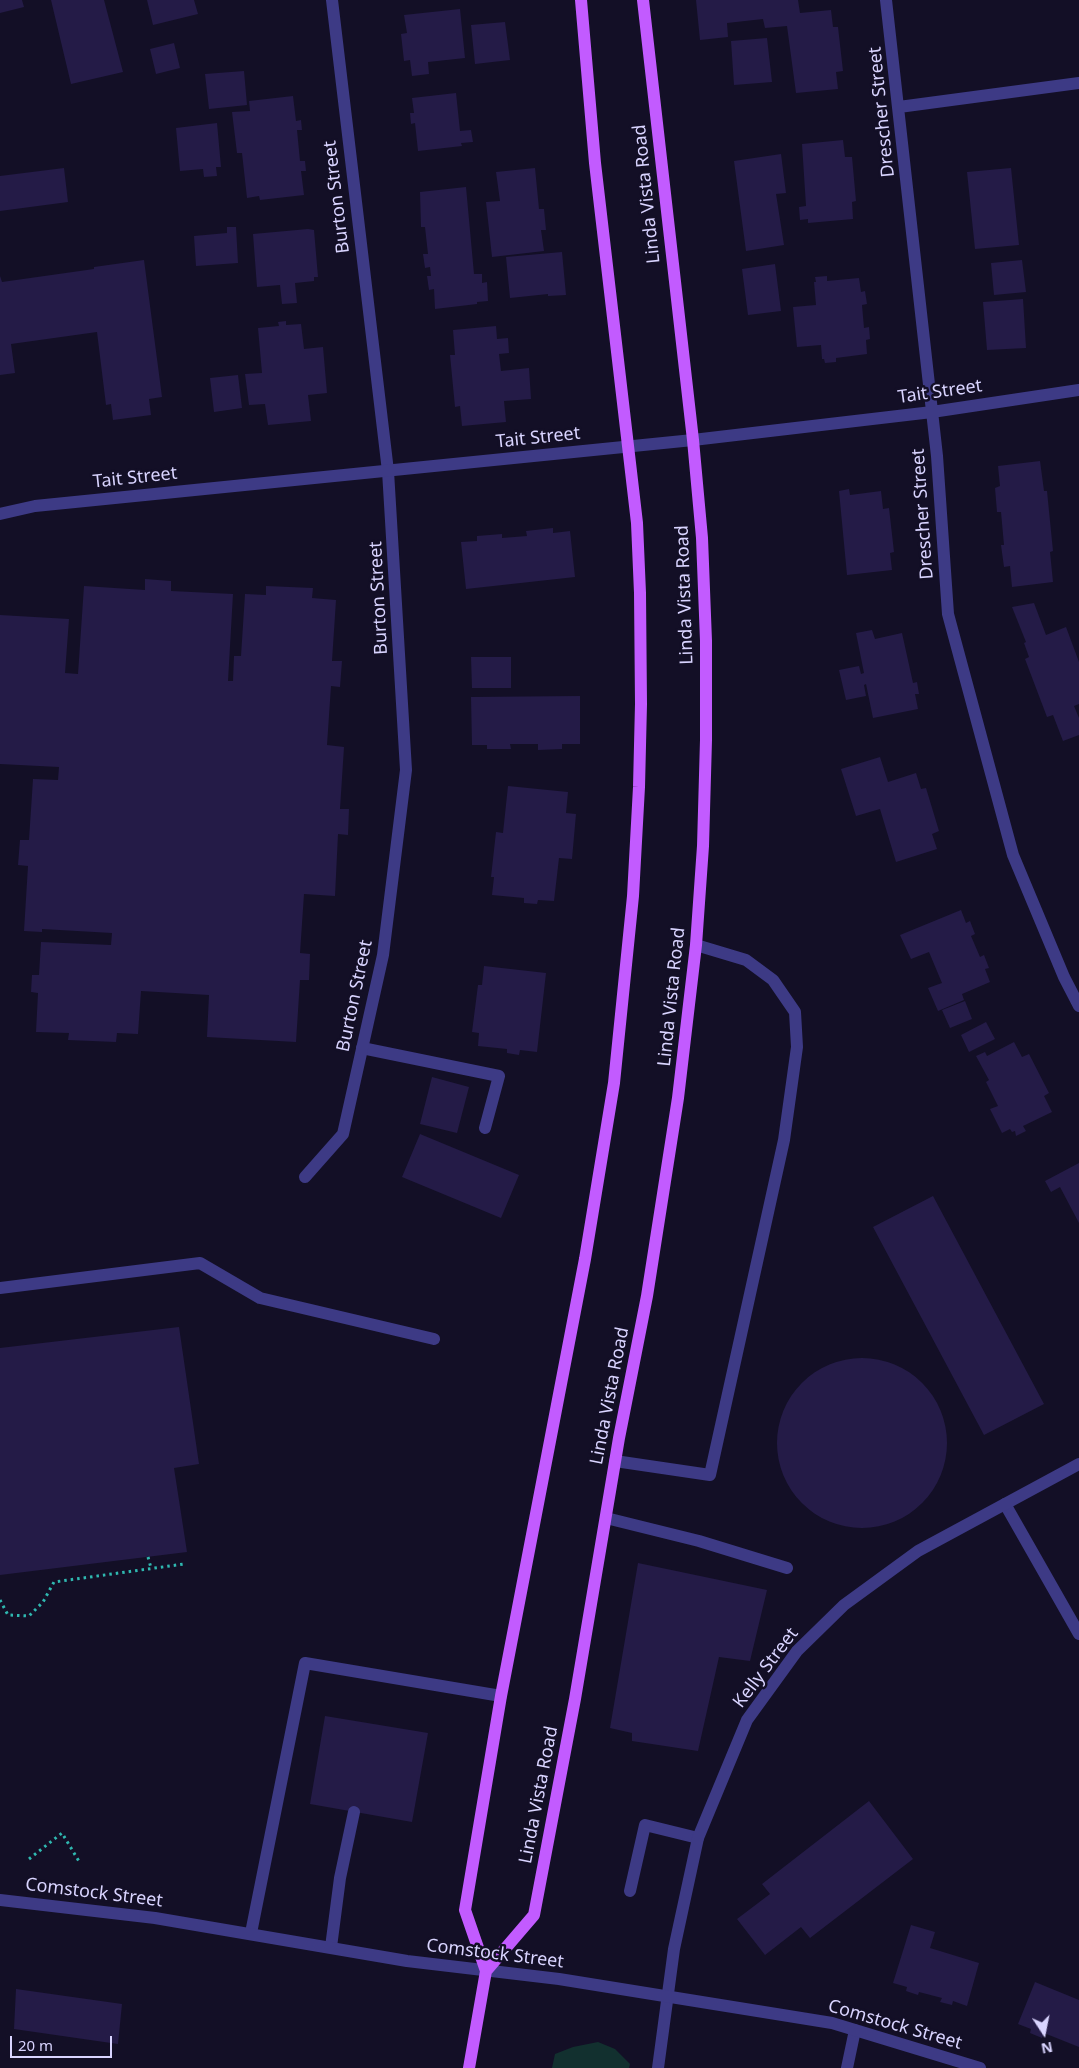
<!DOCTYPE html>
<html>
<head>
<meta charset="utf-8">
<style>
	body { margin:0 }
	#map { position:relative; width:1079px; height:2068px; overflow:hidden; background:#130f26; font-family:"Noto Sans",sans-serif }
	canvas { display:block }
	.north { position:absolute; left:1019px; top:2008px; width:50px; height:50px; -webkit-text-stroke:4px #130f26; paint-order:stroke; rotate:169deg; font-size:14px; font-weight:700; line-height:20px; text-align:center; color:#d9d4ff }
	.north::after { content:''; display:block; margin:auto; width:18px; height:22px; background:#d9d4ff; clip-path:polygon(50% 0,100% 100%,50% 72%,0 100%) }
	.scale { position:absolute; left:10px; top:2036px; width:102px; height:22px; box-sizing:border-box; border:2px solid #d9d4ff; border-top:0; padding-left:6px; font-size:15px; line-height:18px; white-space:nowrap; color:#d9d4ff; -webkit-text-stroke:4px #130f26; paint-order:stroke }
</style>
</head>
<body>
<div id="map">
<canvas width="1079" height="2068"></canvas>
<div class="north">N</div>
<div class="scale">20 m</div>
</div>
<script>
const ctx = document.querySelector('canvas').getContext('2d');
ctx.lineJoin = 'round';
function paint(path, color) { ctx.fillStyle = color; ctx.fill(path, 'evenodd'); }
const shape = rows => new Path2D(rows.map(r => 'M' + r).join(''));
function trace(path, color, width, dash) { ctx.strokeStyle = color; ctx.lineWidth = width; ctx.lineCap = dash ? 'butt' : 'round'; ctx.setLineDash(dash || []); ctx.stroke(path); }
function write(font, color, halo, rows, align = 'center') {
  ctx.font = font + ' "Noto Sans",sans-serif'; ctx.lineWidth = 5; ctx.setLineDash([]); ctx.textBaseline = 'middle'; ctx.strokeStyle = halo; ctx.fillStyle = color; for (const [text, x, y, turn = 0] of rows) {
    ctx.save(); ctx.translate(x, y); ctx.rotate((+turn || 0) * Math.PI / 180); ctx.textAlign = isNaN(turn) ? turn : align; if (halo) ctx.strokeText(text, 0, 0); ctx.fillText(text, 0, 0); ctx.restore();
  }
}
paint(shape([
	[598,2042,615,2049,630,2064,629,2068,552,2068,555,2054,573,2047]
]), '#12302f');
paint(shape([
	[0,0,22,0,24,7,0,13],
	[51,0,104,0,123,72,71,84],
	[147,0,194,0,198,14,153,25],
	[696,0,798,0,800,13,831,10,833,27,838,27,843,71,836,72,838,89,796,93,787,26,765,28,763,19,727,23,728,37,700,40],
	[460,9,465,58,428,62,429,74,412,76,410,60,404,61,401,34,407,33,404,15],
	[505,22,510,60,475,64,471,25],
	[767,38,772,82,734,85,731,41],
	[174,43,180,68,156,74,150,49],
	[244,71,247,105,209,109,205,74],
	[456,93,460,131,471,130,473,142,461,143,462,146,418,151,415,123,411,124,410,113,414,113,412,98],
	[293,96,296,121,301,120,302,130,297,130,300,161,305,161,306,171,301,171,304,195,260,200,259,196,247,198,242,153,237,153,232,112,250,111,249,101],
	[217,123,221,167,216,167,217,176,204,177,203,169,180,171,176,128],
	[843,140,845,157,852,157,856,201,852,202,853,219,808,223,808,219,800,220,799,207,806,206,802,144],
	[781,154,786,193,776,194,784,245,746,251,734,161],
	[64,168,68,202,0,211,0,176],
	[535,168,539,209,544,209,546,230,541,230,544,251,492,257,486,202,500,201,496,172],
	[1011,168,1019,245,975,249,967,172],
	[466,187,474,274,482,274,482,283,487,282,488,301,477,302,477,304,435,309,434,289,429,290,427,276,431,276,430,267,425,268,423,254,428,254,425,227,421,227,420,192],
	[227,227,236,227,238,263,196,266,194,236,227,233],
	[308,229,314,230,318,277,314,277,314,281,295,283,297,303,282,304,280,285,257,287,253,234],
	[562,252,566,295,548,296,548,294,510,298,506,257],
	[144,260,162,397,149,399,151,415,113,420,111,404,106,405,97,332,11,344,15,373,0,375,0,276,2,282,94,269,94,267],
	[1022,260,1026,292,994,295,991,263],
	[775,264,781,311,748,315,742,269],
	[827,276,827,281,859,278,861,292,865,291,867,304,862,305,864,328,869,327,870,339,866,340,867,354,836,358,836,362,825,363,824,359,822,359,821,345,797,347,793,307,816,305,814,282,816,282,815,277],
	[1023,299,1026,348,987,350,983,302],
	[286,321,286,325,301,324,304,349,323,347,327,393,308,395,311,421,268,425,265,404,249,405,245,374,262,373,258,328,279,326,278,322],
	[496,326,497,339,508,338,509,353,499,354,501,371,529,368,531,399,504,401,506,422,462,426,460,406,455,407,450,355,455,355,453,330],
	[238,375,242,408,214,412,210,378],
	[1040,461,1044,491,1047,491,1053,551,1050,552,1053,582,1012,587,1010,566,1004,567,1001,545,1004,545,1001,512,997,512,995,488,1000,486,998,466],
	[849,489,850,495,881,491,883,509,889,508,894,552,890,553,892,570,847,575,839,491],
	[553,528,553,533,570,531,575,577,466,589,461,542,477,541,477,536,502,534,502,538,527,536,526,531],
	[145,579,171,581,171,591,233,594,228,681,233,681,234,656,241,656,245,594,266,595,266,586,313,588,312,598,336,600,332,661,342,661,340,687,331,686,327,745,344,747,340,809,349,809,348,835,338,834,335,896,304,894,300,953,310,954,309,980,300,980,296,1042,207,1037,209,995,141,991,138,1034,117,1033,116,1042,68,1040,69,1033,36,1032,38,993,31,992,32,975,39,975,41,942,111,945,112,933,42,929,42,932,24,931,28,866,18,865,20,840,29,840,33,779,58,780,59,767,0,764,0,615,69,619,65,673,78,674,84,586,145,590],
	[1034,603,1046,635,1066,627,1079,662,1079,704,1074,706,1079,718,1079,735,1063,741,1053,715,1047,717,1025,659,1029,657,1024,643,1026,642,1012,607],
	[872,630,875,639,902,633,913,683,917,682,919,694,915,694,918,709,873,718,866,684,864,685,866,696,846,700,839,670,859,666,861,674,864,673,856,633],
	[471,657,511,657,511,688,472,688],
	[580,696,580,744,562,744,562,749,538,750,538,744,510,744,511,749,487,749,487,745,472,745,471,697],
	[880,757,888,782,916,773,921,789,926,788,939,831,932,834,937,849,896,862,880,809,856,816,841,769],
	[508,786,568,792,566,813,576,814,572,859,559,858,554,901,538,900,537,904,524,903,524,898,492,895,494,877,491,877,496,832,503,833],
	[961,910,966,923,970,921,975,934,971,936,980,957,984,955,989,968,985,969,990,982,962,994,964,1000,938,1011,928,988,942,983,929,952,911,959,900,935],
	[484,966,546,973,537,1052,520,1050,519,1055,507,1053,507,1049,478,1046,479,1033,472,1032,478,985,482,985],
	[965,1001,972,1019,950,1028,942,1010],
	[986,1022,995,1039,969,1052,961,1035],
	[1014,1042,1022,1057,1029,1054,1049,1093,1044,1096,1052,1112,1023,1126,1026,1131,1016,1136,1015,1131,1012,1132,1010,1129,1002,1133,990,1109,998,1106,986,1082,989,1080,976,1056,985,1052,987,1056],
	[432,1077,469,1087,457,1133,420,1124],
	[420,1134,519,1175,501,1218,402,1177],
	[1079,1163,1079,1223,1060,1187,1051,1192,1045,1181],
	[933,1196,1044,1404,984,1435,873,1227],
	[179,1327,199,1464,174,1468,187,1552,0,1575,0,1348],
	'777 1443a85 85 0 1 1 170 0a85 85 0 1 1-170 0Z',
	[638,1563,767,1590,750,1661,719,1657,698,1751,632,1741,632,1733,610,1728],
	[325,1716,428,1733,412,1822,310,1804],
	[869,1801,913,1859,810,1938,801,1927,765,1955,737,1919,770,1894,762,1884],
	[911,1925,935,1932,930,1948,979,1963,967,2006,953,2001,952,2005,940,2002,942,1998,919,1992,918,1995,906,1991,907,1987,893,1983],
	[1035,1982,1079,2000,1079,2047,1044,2033,1042,2038,1030,2033,1031,2029,1018,2024],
	[16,1989,122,2004,118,2044,14,2029]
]), '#241b47');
trace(shape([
	[148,1557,151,1568],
	[0,1600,8,1615,29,1616,43,1602,54,1582,184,1564],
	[29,1859,62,1833,80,1863]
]), '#2fb8b0', 3, [2.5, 4]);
trace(shape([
	[362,1048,499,1076,485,1128],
	[0,1288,200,1263,260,1298,434,1339],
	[615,1461,710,1475,784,1140,797,1047,795,1012,773,980,746,960,696,945],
	[1005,1504,1079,1634],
	[606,1518,699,1541,787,1568],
	[630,1891,645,1825,698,1838],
	[251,1933,305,1663,501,1696],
	[331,1947,340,1878,354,1812],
	[847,2068,855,2030]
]), '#3d3a85', 12);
trace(shape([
	[886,0,937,456,948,614,1013,855,1064,977,1079,1006],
	[899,107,1079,83],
	[693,440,932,412,1079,390],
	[305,1177,343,1134,383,955,406,770,388,471,332,0],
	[658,2068,674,1949,698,1838,747,1720,797,1651,844,1605,918,1551,1079,1464]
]), '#3d3a85', 12);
trace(shape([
	[0,514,35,506,693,440],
	[0,1900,155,1918,407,1961,559,1979,832,2023,980,2068]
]), '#3d3a85', 12);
trace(shape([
	[486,1971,534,1915,575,1699,619,1438,647,1296,678,1098,696,945,703,846,706,740,706,641,702,538,693,440,643,0],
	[469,2068,486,1971,465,1910,501,1696,585,1259,614,1083,633,896,639,787,641,704,640,593,637,523,595,163,581,0]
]), '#c25bff', 12);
write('18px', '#d9d4ff', '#130f26', [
	["Drescher Street",882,112,-96],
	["Linda Vista Road",647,194,-96],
	["Burton Street",337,197,-97],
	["Tait Street",940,392,-8],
	["Tait Street",538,438,-6],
	["Tait Street",135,478,-6],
	["Drescher Street",923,514,-94],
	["Linda Vista Road",685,595,-92],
	["Burton Street",379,598,-93],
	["Burton Street",355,996,-78],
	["Linda Vista Road",672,997,-84],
	["Linda Vista Road",610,1396,-79],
	["Kelly Street",766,1668,-53],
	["Linda Vista Road",539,1795,-79],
	["Comstock Street",94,1893,7],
	["Comstock Street",495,1954,7],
	["Comstock Street",895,2025,16]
]);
</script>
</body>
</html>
